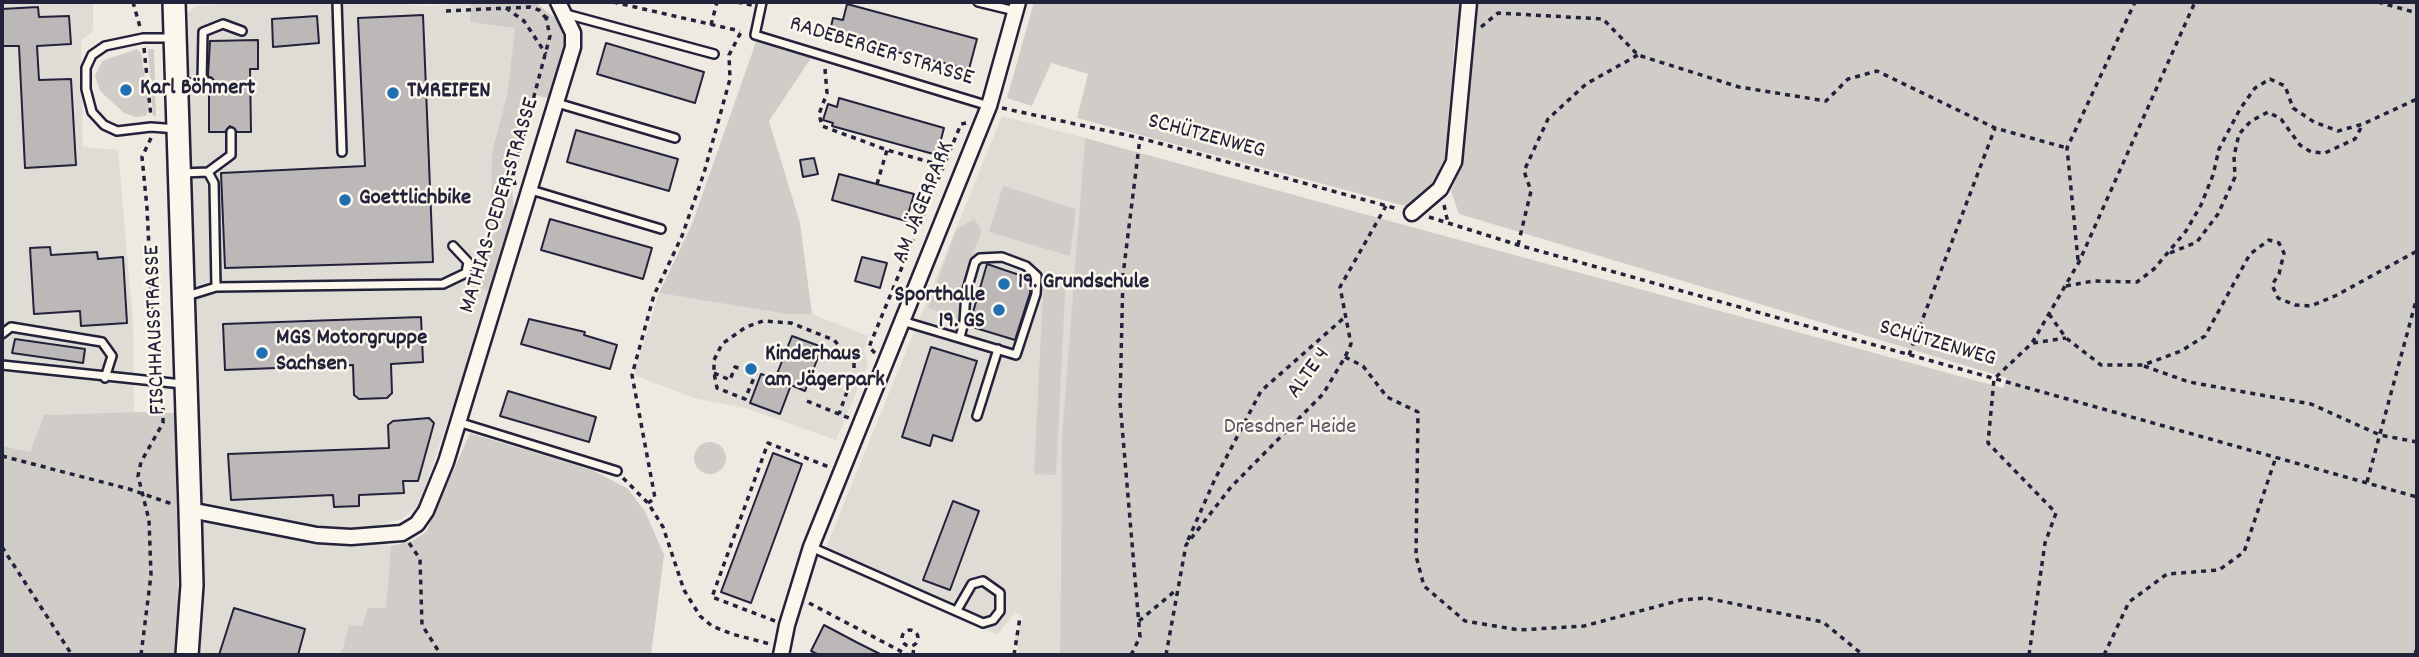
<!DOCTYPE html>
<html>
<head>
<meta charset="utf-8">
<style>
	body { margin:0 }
	#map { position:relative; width:2419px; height:657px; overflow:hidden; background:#eeeae2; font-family:Dekko,sans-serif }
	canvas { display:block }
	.frame { position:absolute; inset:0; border:4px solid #22223b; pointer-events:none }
</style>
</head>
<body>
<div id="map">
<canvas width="2419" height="657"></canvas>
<div class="frame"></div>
</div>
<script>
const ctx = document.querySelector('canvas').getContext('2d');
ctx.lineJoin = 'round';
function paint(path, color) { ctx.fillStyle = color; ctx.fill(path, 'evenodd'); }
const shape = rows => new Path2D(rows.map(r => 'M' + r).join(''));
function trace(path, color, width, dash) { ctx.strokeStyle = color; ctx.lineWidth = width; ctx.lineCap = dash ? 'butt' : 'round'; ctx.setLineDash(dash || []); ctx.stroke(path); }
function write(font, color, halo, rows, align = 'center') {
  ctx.font = font + ' Dekko,sans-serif'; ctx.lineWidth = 5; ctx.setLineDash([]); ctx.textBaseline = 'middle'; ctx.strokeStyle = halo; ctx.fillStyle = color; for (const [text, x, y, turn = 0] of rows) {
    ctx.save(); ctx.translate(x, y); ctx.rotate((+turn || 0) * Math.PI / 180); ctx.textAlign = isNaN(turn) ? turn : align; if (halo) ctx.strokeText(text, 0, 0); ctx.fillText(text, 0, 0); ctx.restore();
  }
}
paint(shape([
	[2,2,93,2,93,31,81,40,83,147,118,150,133,323,134,412,44,415,30,452,2,446],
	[240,2,376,2,427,6,471,3,471,22,515,27,507,95,492,152,492,292,419,505,401,519,376,526,375,542,391,546,386,609,362,627,349,625,341,655,198,655,200,521,219,524,221,507,204,502,197,492,188,13,196,6],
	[1002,116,1085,138,1061,503,1060,655,1020,655,1015,636,1024,618,1015,612,997,635,823,555],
	[659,293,786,314,812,314,868,336,864,351,868,364,836,440,746,408,694,398,634,375]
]), '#dfdbd5');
paint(shape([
	[535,2,555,18,563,30,566,44,550,99,532,94,511,175,514,213,492,292,476,286,479,247,490,242,492,152,507,95,515,28,470,22,471,3],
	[1034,2,1462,2,1454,46,1447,162,1432,188,1409,207,1077,118,1088,74,1051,63,1032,106,1007,98],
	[1476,2,2417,2,2417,655,1060,655,1062,438,1085,138,2003,388,2007,378,1459,214,1451,191,1461,164],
	[756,42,811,58,769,121,800,223,812,314,786,314,659,293,692,224],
	[137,49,141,53,149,105,146,116,136,117,124,113,100,91,95,76,102,61],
	[148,49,154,49,156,116,153,116],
	[1003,186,1076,209,1070,256,989,232],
	[974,219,981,228,980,236,962,281,959,319,928,308,956,230],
	[1044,273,1066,274,1056,475,1034,474],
	[134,412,175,413,179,629,177,655,2,655,2,446,30,452,44,415],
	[470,433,592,470,627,488,645,511,664,555,651,655,341,655,349,625,362,626,368,608,386,608,391,546,412,541,426,532],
	'694 458a16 16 0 1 1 32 0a16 16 0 1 1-32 0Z'
]), '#d0cdc9');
const building = shape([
	[847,4,977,39,969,69,888,50,830,31,833,18,843,20,847,4],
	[38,7,39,17,69,16,71,44,37,46,39,80,71,79,76,165,25,168,19,46,2,46,2,9,38,7],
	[423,15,433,262,225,268,221,173,365,166,358,18,423,15],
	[317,16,319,43,273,47,272,19,317,16],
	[258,40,258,69,250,69,251,132,237,132,230,126,225,132,209,132,209,88,215,82,208,76,210,41,258,40],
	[606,43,704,72,695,103,597,74,606,43],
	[839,98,944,128,937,155,832,126,833,123,823,120,828,104,837,107,839,98],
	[576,130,678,159,669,191,567,162,576,130],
	[814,158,818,174,803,177,800,160,814,158],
	[839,174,914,194,906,221,832,200,839,174],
	[550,219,652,248,643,279,541,250,550,219],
	[50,247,51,255,97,252,98,259,123,257,127,323,81,326,80,311,34,314,30,248,50,247],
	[862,257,887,263,880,288,855,281,862,257],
	[987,264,1031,279,1030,293,1015,340,969,326,987,264],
	[421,317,423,362,391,364,392,393,387,398,359,399,354,395,353,365,225,370,223,324,421,317],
	[529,319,585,332,584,335,617,345,610,369,521,344,529,319],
	[792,336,822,347,805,391,791,385,780,414,750,403,761,374,775,379,792,336],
	[15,339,85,349,83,363,12,353,15,339],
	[931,347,977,361,952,441,933,435,930,446,902,437,931,347],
	[508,391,596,417,589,442,500,416,508,391],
	[429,418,434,423,418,481,403,481,404,493,359,495,359,506,334,507,333,495,231,500,228,454,389,448,388,425,393,421,429,418],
	[773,453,802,464,751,603,721,592,773,453],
	[953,501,979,511,950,590,923,580,953,501],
	[234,608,305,629,298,655,219,655,234,608],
	[824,625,858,643,882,655,819,655,811,651,824,625]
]);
paint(building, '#bcb8b8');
trace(building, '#22223b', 2);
const lane = shape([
	[337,2,342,152],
	[762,2,755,35,989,106],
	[978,2,1015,11],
	[566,14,714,54],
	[174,38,143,38,105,46,92,55,86,68,86,89,92,112,104,125,117,131,151,127,177,129],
	[202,82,203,32,223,24,242,31],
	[178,84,209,82],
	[557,103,675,138],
	[208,172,231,155,231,132],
	[182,173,208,172,214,183,216,287,187,296],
	[531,190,661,229],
	[216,287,443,284,466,273,468,262,453,246],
	[902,321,1016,355,1036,294,1037,276,1026,266,1002,257,980,258,975,262,966,293,964,322,960,337],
	[2,334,11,327,102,342,112,356,105,378],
	[2,365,182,384],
	[977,416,998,349],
	[458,422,617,471],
	[811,547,983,623,993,620,1000,611,1000,593,983,581,972,584,957,610]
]);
const street = shape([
	[1412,213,1440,189,1454,162,1469,2],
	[190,510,317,535,351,537,402,533,417,524,426,511,446,462,573,47,573,33,558,2],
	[781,655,787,625,811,547,989,106,1018,2]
]);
const secondary = shape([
	[174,2,190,510,192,585,187,655]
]);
trace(lane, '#22223b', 12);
trace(street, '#22223b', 19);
trace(secondary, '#22223b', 26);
trace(shape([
	[133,2,140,27],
	[613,2,740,31],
	[737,2,752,5],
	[2378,2,2417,13],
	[506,8,524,21,546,54],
	[446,11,530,7,539,10,546,18],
	[711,25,717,2],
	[1481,27,1498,13,1603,19,1638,55,1739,87,1826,101,1848,79,1877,71,1995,128,2067,148],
	[144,48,151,117],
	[825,69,827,93,819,114,822,126,887,150,944,166],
	[1002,108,1140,138,1398,209],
	[151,138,142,157,147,208,155,369],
	[877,184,887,150],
	[515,185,513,175,550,36,546,18,549,15],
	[1444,205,1448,223],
	[1429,217,1518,245,2417,497],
	[1518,245,1531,191,1524,171,1548,119,1586,84,1638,55],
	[2170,253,2197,242,2218,214,2235,177,2234,156,2239,134,2251,121,2268,112,2281,119,2300,145,2311,152,2325,153,2355,139,2363,124],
	[2078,260,2067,148,2135,2],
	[2066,286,2093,281,2137,282,2154,269,2186,231,2201,205,2213,175,2219,149,2240,109,2255,88,2270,79,2285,86,2293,108,2314,122,2338,131,2363,124,2417,99],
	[2049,314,2066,338,2101,365,2143,365,2181,351,2205,336,2250,254,2269,240,2279,243,2284,253,2279,274,2272,285,2278,298,2295,305,2311,306,2337,295,2417,251],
	[2033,343,2066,338],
	[875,353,869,347,961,124,966,123],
	[1909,355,1995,128],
	[1345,357,1363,366,1387,397,1418,412,1416,556,1424,586,1465,621,1519,630,1584,626,1681,600,1706,598,1823,622,1863,655],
	[2144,366,2189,382,2311,404,2380,435,2417,442],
	[714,373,730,380,735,367,756,373,745,399,717,388,714,373,714,360,722,344,746,327,763,321,791,323,834,340,854,363,854,372,839,414],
	[807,401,849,418],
	[2,456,129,489,172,504],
	[623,478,648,503,663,527,684,590,700,616,712,626,732,634,770,644],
	[2367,482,2417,297],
	[648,503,655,498,632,375,654,295,682,236,704,173,730,79,729,55,741,32],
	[1188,540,1215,479,1261,391,1346,316],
	[409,543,420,559,422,625,441,655],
	[2,547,72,655],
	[809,603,908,655],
	[775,621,712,597,768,443,829,467],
	[1139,621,1175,591],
	'902 638a8 8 0 1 1 16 0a8 8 0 1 1-16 0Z',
	[141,655,151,575,149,520,138,476,141,462,163,423,163,393],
	[913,655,914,645],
	[1014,655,1020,617],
	[1131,655,1140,637,1120,402,1123,275,1140,138],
	[1166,655,1186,545,1231,487,1323,394,1345,357,1351,344,1340,287,1386,206],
	[2029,655,2045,543,2056,513,1988,443,1994,379,2032,343,2079,262,2195,2],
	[2104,655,2129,602,2167,574,2219,570,2244,552,2276,457],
	[2415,655,2417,647]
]), '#22223b', 3.5, [5, 5]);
trace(lane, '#fbf7ec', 7);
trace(street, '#fbf7ec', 14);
trace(secondary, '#fbf7ec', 21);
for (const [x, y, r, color] of [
	[126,90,7,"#1f6fb2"],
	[393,93,7,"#1f6fb2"],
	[345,200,7,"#1f6fb2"],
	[1004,284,7,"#1f6fb2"],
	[999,310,7,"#1f6fb2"],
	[262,353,7,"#1f6fb2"],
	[751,369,7,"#1f6fb2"]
]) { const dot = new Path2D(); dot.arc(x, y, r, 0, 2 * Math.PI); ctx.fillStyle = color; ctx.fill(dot); trace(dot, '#fbf7ec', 2.5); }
write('23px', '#22223b', '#fbf7ec', [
	["RADEBERGER STRASSE",881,53,17],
	["SCHÜTZENWEG",1206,138,15],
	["AM JÄGERPARK",925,203,-68],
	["MATHIAS-OEDER-STRASSE",501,206,-73],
	["FISCHHAUSSTRASSE",157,330,-92],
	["SCHÜTZENWEG",1937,345,16],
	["ALTE 4",1310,374,-54]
]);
write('bold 23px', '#22223b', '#fbf7ec', [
	["Karl Böhmert",140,90],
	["TMREIFEN",407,93],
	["Goettlichbike",359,200],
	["19. Grundschule",1018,284],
	["Sporthalle",985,297,"right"],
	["19. GS",985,323,"right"],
	["MGS Motorgruppe",276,340],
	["Sachsen",276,366],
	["Kinderhaus",765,356],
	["am Jägerpark",765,382]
], 'left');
write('23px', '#565566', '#fbf7ec', [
	["Dresdner Heide",1290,429]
]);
</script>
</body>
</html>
